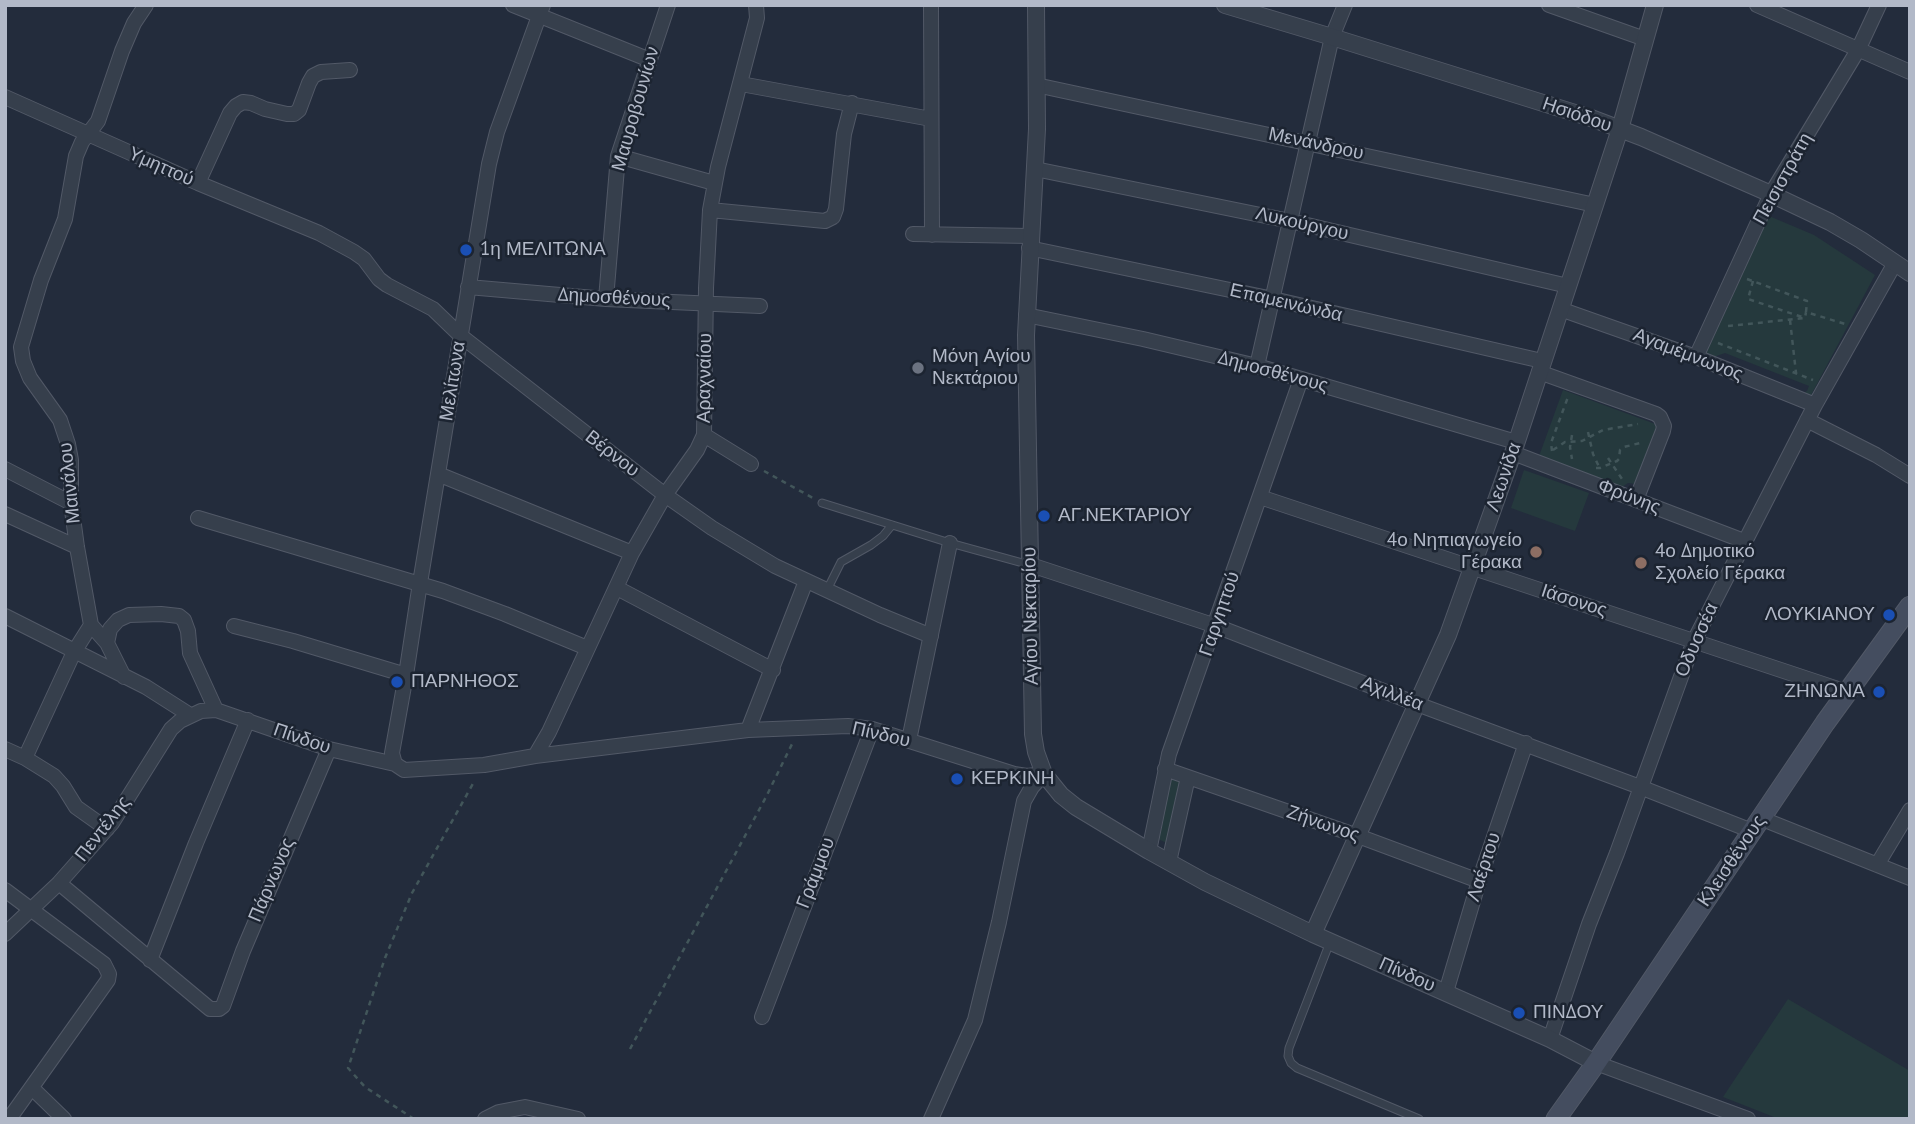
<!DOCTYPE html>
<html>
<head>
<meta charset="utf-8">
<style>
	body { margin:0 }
	#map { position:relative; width:1915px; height:1124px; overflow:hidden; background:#232c3c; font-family:"PT Sans",sans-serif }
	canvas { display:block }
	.frame { position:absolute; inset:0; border:7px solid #b2b9c8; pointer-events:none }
</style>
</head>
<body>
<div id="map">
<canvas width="1915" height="1124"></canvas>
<div class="frame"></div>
</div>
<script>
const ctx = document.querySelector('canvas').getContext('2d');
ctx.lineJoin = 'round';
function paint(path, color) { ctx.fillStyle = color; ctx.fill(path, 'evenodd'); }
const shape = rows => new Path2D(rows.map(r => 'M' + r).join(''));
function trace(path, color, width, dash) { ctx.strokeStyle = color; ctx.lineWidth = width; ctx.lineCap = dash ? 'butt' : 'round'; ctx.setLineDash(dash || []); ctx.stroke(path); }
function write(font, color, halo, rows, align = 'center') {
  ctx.font = font + ' "PT Sans",sans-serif'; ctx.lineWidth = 5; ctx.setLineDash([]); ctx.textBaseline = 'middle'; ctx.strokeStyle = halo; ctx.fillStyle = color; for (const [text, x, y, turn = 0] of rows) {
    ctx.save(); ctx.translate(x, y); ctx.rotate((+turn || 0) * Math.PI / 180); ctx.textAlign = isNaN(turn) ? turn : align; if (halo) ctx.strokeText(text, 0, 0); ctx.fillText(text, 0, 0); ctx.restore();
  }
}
paint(shape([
	[1769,216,1814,235,1875,275,1810,397,1802,394,1807,391,1809,386,1725,353,1708,359,1704,357],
	[1563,390,1658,425,1636,484,1628,483,1622,487,1538,459],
	[1524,470,1589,493,1575,531,1511,508],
	[1171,779,1178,780,1183,783,1169,844,1158,839],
	[1788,999,1910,1071,1910,1119,1779,1119,1723,1097]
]), '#25393d');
const service = shape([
	[822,503,950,543,1030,565],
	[827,590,841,562,871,545,883,536,892,525],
	[1330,942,1289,1048,1288,1056,1291,1063,1297,1068,1419,1119]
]);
const minor = shape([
	[513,5,650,60],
	[931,5,932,235],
	[1549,5,1645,39],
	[1757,5,1910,72],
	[741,84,931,119],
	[1036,85,1595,205],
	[5,97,198,183,319,233,354,252,364,259,379,279,387,285,433,309,461,336,665,495,712,528,775,566,880,615,931,636],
	[618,156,714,183],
	[1035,169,1290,221,1568,286],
	[198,183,230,113,236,106,243,102,251,103,265,109,287,114,294,114,299,110,309,83,313,76,321,72,350,70],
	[710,210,825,221,833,217,836,209,844,134,852,103],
	[913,234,1030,236],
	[1029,248,1273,299,1542,361],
	[468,287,606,299,760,306],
	[606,299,618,156,668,5],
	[1560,309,1696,357,1815,405],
	[1026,315,1143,339,1257,366,1516,442],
	[1696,357,1771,194,1858,50,1879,5],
	[1257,366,1332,37,1345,5],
	[1539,372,1656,414,1660,417,1664,426,1663,431,1636,500],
	[1807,420,1876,455,1910,476],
	[704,435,751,464],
	[1513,453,1744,541],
	[5,469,71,503],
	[438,474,632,553],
	[1260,497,1847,692],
	[5,514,77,547],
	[198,518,443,591,505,614,587,648],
	[1031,565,1216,626,1417,704,1640,787,1752,831],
	[617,588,773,670],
	[5,616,146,687,190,715],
	[234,626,293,641,406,675],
	[107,643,110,629,118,620,129,615,161,614,179,616,184,620,188,631,190,653,216,710],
	[124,677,107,643,91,625,77,547,71,503,71,460,68,444,60,420,30,378,23,361,21,347,41,280,65,219,76,156,82,142,98,121,122,51,134,23,146,5],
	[748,730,806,581],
	[909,740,950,543],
	[5,749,25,758,54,776,63,786,76,807,107,829],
	[535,756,549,732,632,553,665,495,697,450,704,435,706,288,710,210,718,167,757,18,756,5],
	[25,758,74,652,91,625],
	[395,764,392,753,406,675,420,583,489,164,497,132,543,5],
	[1165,769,1358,836,1479,881],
	[1760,818,1910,878],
	[1149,851,1169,754,1301,379],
	[1169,862,1188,777],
	[1877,865,1910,810],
	[59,883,210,1009,219,1009,223,1006,243,951,329,749],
	[5,890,104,964,109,974,108,980,9,1119],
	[5,934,59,883,112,823,171,729,180,721,201,711,216,710,329,749,395,764,404,770,484,765,535,756,748,730,848,726,872,729,1014,774,1027,776,1044,774],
	[150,960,196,843,248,720],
	[1446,992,1479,881,1526,743],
	[762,1017,872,729],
	[1550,1039,1589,924,1617,853,1694,641,1815,405,1895,263],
	[1596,1063,1748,1119],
	[32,1088,64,1119],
	[485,1119,499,1112,525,1107,578,1119],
	[931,1119,975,1020,999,922,1024,801,1032,787,1044,774]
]);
const tertiary = shape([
	[1036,5,1037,129,1026,335,1033,734,1036,752,1044,774,1061,795,1076,807,1149,851,1205,882,1313,934,1550,1039,1596,1063],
	[1225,5,1332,37,1591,118,1641,137,1771,194,1830,222,1861,240,1910,273],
	[1313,934,1448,635,1513,453,1595,205,1620,129,1655,5]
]);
const secondary = shape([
	[1556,1119,1596,1063,1825,723,1910,606]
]);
trace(service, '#525967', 9);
trace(minor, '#525967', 16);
trace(tertiary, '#525967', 18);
trace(secondary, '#525967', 21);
trace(shape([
	[1747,279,1807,301,1806,312,1845,324],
	[1753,281,1748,299,1802,317],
	[1790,320,1796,373],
	[1728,326,1805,318,1806,312],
	[1718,343,1813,380],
	[1588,432,1593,454,1600,469],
	[1572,435,1570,447,1572,459],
	[1553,450,1565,442,1582,441,1603,430,1638,424],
	[1552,451,1551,443,1568,397],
	[1608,458,1622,479],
	[1596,468,1600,468,1617,461,1619,459,1620,450,1624,447,1644,442],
	[764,471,813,498],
	[630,1049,766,797,793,742],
	[414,1119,365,1087,348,1068,385,958,412,893,475,780]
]), '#42565a', 2.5, [5, 5]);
trace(service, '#363f4c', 7);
trace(minor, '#363f4c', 14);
trace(tertiary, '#363f4c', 16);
trace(secondary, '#444d5f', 19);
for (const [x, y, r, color] of [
	[466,250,7,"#1a4fb4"],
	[918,368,7,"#6b7280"],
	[1044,516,7,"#1a4fb4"],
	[1536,552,7,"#8d6e63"],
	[1641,563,7,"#8d6e63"],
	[1889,615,7,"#1a4fb4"],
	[397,682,7,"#1a4fb4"],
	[1879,692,7,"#1a4fb4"],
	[957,779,7,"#1a4fb4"],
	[1519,1013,7,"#1a4fb4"]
]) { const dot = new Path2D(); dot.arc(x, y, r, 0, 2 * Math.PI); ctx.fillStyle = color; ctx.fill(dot); trace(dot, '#1c2431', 2.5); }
write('19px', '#b2b9c8', '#1c2431', [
	["Μαυροβουνίων",636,109,-74],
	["Ησιόδου",1577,115,19],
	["Μενάνδρου",1316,144,12],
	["Υμηττού",161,167,24],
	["Πεισιστράτη",1783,179,-61],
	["Λυκούργου",1302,224,13],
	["Δημοσθένους",614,298,3],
	["Επαμεινώνδα",1286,303,13],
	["Αγαμέμνωνος",1688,355,21],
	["Δημοσθένους",1273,372,15],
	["Αραχναίου",705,378,-89],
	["Μελίτωνα",453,381,-81],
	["Βέρνου",612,454,38],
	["Λεωνίδα",1504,477,-71],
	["Μαινάλου",70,483,-96],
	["Φρύνης",1629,497,21],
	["Ιάσονος",1574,601,18],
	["Γαργηττού",1220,614,-71],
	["Αγίου Νεκταρίου",1031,616,-91],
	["Οδυσσέα",1697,640,-66],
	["Αχιλλέα",1392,694,21],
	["Πίνδου",881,735,13],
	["Πίνδου",302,739,19],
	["Ζήνωνος",1323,824,19],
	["Πεντέλης",103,829,-52],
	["Κλεισθένους",1732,861,-56],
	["Λαέρτου",1484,867,-72],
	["Γράμμου",816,873,-69],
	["Πάρνωνος",272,880,-67],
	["Πίνδου",1407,975,24]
]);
write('19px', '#b2b9c8', '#1c2431', [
	["1η ΜΕΛΙΤΩΝΑ",480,250],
	["Μόνη Αγίου",932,357],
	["Νεκτάριου",932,379],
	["ΑΓ.ΝΕΚΤΑΡΙΟΥ",1058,516],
	["4ο Νηπιαγωγείο",1522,541,"right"],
	["Γέρακα",1522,563,"right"],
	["4ο Δημοτικό",1655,552],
	["Σχολείο Γέρακα",1655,574],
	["ΛΟΥΚΙΑΝΟΥ",1875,615,"right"],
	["ΠΑΡΝΗΘΟΣ",411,682],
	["ΖΗΝΩΝΑ",1865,692,"right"],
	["ΚΕΡΚΙΝΗ",971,779],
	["ΠΙΝΔΟΥ",1533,1013]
], 'left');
</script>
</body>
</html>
